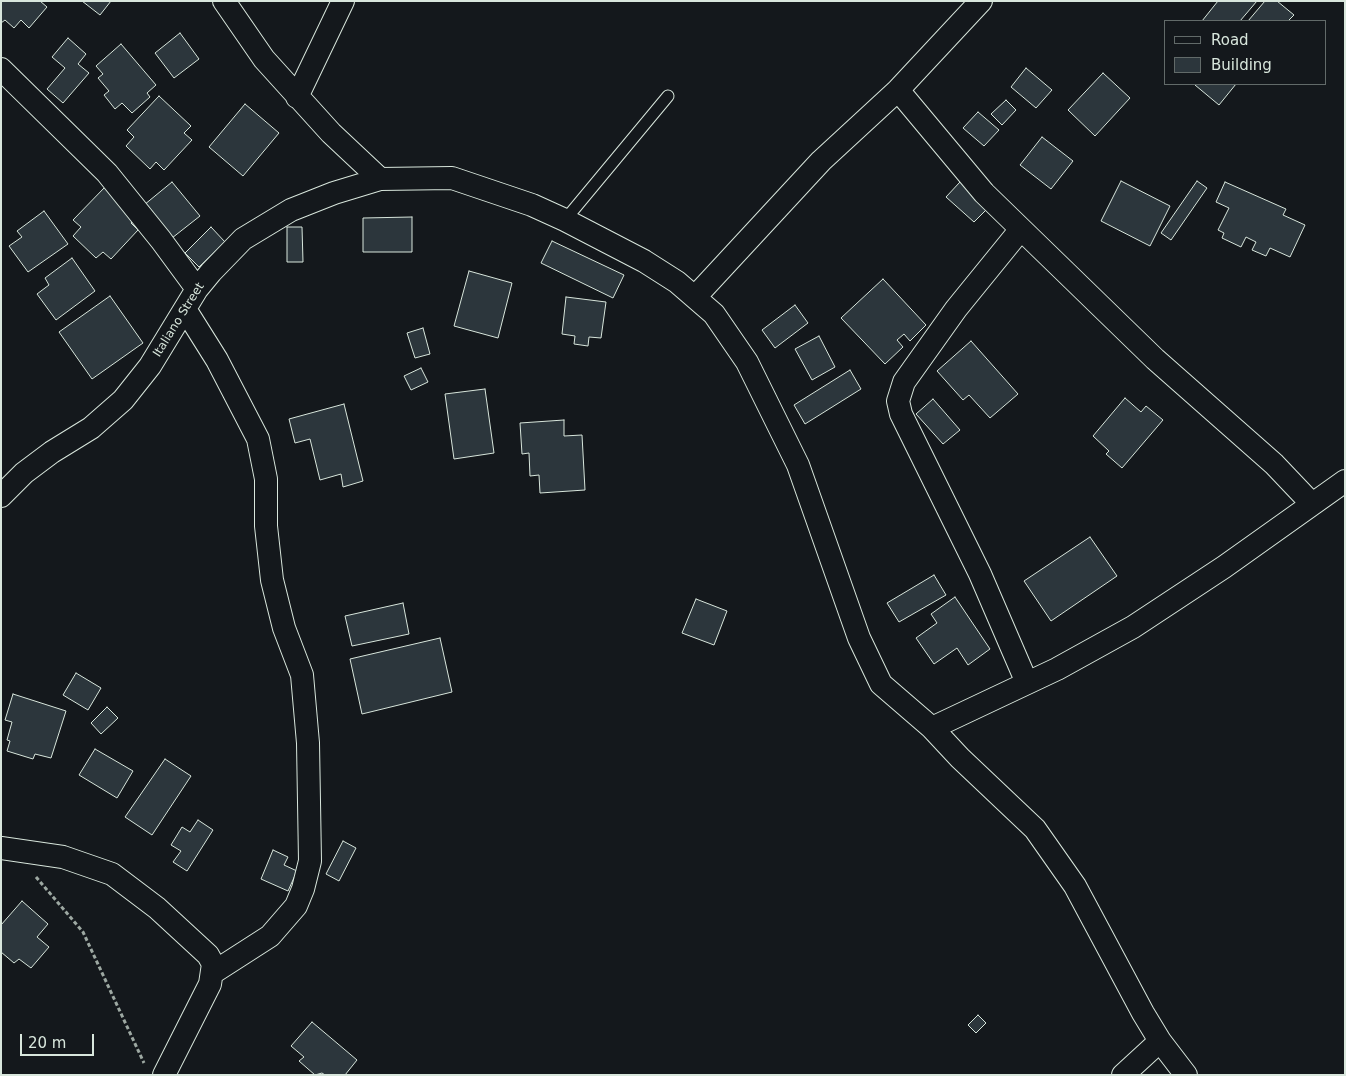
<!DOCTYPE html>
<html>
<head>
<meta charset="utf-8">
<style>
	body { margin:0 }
	#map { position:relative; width:1346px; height:1076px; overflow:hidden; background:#14181c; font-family:"DejaVu Sans",sans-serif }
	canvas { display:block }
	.frame { position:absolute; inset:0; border:2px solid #d8e6dc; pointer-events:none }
	.legend { position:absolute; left:1164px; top:20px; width:162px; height:65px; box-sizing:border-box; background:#14181c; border:1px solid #626a69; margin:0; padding:6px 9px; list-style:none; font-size:15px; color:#d8e6dc }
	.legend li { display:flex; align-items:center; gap:10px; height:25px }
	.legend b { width:25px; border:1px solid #626a69 }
	.scale { position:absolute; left:20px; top:1034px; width:74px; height:22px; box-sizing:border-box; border:2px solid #d8e6dc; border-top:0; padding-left:6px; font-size:15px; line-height:18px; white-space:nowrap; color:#d8e6dc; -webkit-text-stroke:4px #14181c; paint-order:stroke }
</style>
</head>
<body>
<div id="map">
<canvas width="1346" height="1076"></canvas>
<div class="frame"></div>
<ul class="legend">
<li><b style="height:6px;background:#14181c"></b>Road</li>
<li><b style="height:14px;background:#2c363c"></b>Building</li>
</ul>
<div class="scale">20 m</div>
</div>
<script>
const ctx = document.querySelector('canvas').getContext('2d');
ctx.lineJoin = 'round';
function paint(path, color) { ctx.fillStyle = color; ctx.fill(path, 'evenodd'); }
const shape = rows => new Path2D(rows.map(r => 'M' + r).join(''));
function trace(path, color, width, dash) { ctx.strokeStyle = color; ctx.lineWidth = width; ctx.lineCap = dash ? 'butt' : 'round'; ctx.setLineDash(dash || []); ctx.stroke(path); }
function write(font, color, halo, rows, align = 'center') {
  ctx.font = font + ' "DejaVu Sans",sans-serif'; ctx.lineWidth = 4; ctx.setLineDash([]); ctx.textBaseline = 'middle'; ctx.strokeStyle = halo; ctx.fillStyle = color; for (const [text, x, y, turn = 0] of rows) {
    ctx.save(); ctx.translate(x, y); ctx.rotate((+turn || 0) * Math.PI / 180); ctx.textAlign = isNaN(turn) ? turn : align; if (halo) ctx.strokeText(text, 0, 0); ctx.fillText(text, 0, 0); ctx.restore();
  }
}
const building = shape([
	[1,1,40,1,47,7,29,28,21,20,14,28,5,20,1,23,1,1],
	[82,1,111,1,100,15,82,1],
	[1218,1,1257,1,1240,21,1202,21,1218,1],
	[1265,1,1277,1,1294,15,1288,21,1248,21,1265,1],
	[180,33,199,59,174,78,155,53,180,33],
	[68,38,86,54,78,64,89,73,63,103,47,89,65,68,52,57,68,38],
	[121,44,156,85,147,93,150,97,132,113,122,103,115,109,104,95,109,91,98,78,103,74,96,66,121,44],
	[1026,68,1052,90,1036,108,1011,87,1026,68],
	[1103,73,1130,98,1095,136,1068,110,1103,73],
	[1196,84,1236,84,1219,105,1195,85,1196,84],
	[159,96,191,126,184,133,192,140,164,170,156,162,150,169,126,146,134,137,127,130,159,96],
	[1006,100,1016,110,1002,125,991,114,1006,100],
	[245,104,279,133,243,176,209,147,245,104],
	[978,112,999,130,984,146,963,128,978,112],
	[1042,137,1073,161,1051,189,1020,165,1042,137],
	[1121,181,1170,206,1150,246,1101,221,1121,181],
	[1197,181,1207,188,1171,240,1161,233,1197,181],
	[172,182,200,216,172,238,144,205,172,182],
	[960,182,988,208,974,222,946,197,960,182],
	[1225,182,1286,209,1283,215,1305,225,1290,257,1270,248,1266,256,1252,250,1256,242,1246,237,1241,247,1222,238,1224,233,1218,230,1229,208,1216,202,1225,182],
	[106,186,138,215,131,223,138,230,111,259,103,252,96,258,73,236,81,227,73,220,106,186],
	[44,211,68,244,28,272,9,246,22,237,17,231,44,211],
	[412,217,412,252,363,252,363,218,412,217],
	[211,227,225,242,199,267,185,253,211,227],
	[287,227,302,227,303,262,287,262,287,227],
	[552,241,624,275,613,298,541,263,552,241],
	[72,258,95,291,56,320,37,294,49,285,45,278,72,258],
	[469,271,512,283,498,338,454,326,469,271],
	[883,279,926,325,910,341,904,334,897,340,903,347,885,364,841,318,883,279],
	[110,296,143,343,92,379,59,332,110,296],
	[566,297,606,302,601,338,589,337,588,346,574,344,575,336,562,334,566,297],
	[795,305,808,323,775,348,762,330,795,305],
	[423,328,430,354,415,358,407,333,423,328],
	[819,336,835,367,812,380,795,349,819,336],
	[971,341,1018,394,990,418,969,395,963,400,937,371,971,341],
	[421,368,428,382,411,390,404,376,421,368],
	[850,370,861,389,805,424,794,405,850,370],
	[485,389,494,453,454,459,445,394,485,389],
	[1125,398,1141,412,1146,406,1163,420,1122,468,1106,454,1109,451,1093,436,1125,398],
	[933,399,960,430,943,444,916,414,933,399],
	[344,404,363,481,343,487,341,474,320,480,310,439,295,443,289,419,344,404],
	[564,420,564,436,582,435,585,490,540,493,539,475,530,476,529,453,522,454,520,423,564,420],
	[1090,537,1117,576,1051,621,1024,581,1090,537],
	[934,575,946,595,899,622,887,603,934,575],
	[955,597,990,649,968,665,957,648,934,664,916,638,937,623,931,614,955,597],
	[696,599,727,611,714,645,682,633,696,599],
	[403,603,409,634,352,646,345,616,403,603],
	[440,638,452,692,362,714,350,659,440,638],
	[76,673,101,688,88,710,63,695,76,673],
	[13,694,66,711,51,758,35,754,33,759,7,751,10,741,7,740,12,722,5,720,13,694],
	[107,707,118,718,101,734,91,723,107,707],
	[95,749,133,771,117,798,79,775,95,749],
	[165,759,191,776,152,835,125,817,165,759],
	[198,820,213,830,187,871,173,862,181,851,171,845,182,827,190,832,198,820],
	[343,841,356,848,339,881,326,874,343,841],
	[273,850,288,857,284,865,297,871,288,891,261,879,273,850],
	[22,901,48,924,37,937,49,947,31,968,19,959,14,963,1,952,1,925,22,901],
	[978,1015,986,1023,976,1033,968,1025,978,1015],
	[312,1022,357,1060,345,1075,325,1075,322,1073,315,1075,299,1061,304,1057,291,1046,312,1022]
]);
paint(building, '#2c363c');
trace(building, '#d8e6dc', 1);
const lane = shape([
	[565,220,668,96]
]);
const street = shape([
	[224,1,264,59,331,133,380,179],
	[1,69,107,173,161,240,197,289],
	[898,90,984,193,1155,359,1274,464,1312,504],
	[297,97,343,1],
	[1021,229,956,309,904,382,898,401,901,414,980,574,1027,683],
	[696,296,821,161,898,90,981,1],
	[185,309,217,360,258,439,266,479,266,526,272,580,284,628,302,675,308,743,310,861,303,889,296,906,270,936,214,972],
	[1,496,24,473,52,452,91,428,123,400,150,366,197,289,211,272,243,239,291,210,334,193,380,179,452,178,532,205,565,220,644,261,677,282,714,314,747,362,798,465,859,638,881,684,932,728,960,758,1035,829,1075,886,1143,1013,1160,1041,1186,1075],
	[932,728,1057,669,1133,627,1224,567,1345,481],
	[1,848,63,857,112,874,157,908,208,955,213,964,210,984,164,1075],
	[1123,1075,1160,1041]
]);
trace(lane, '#d8e6dc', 13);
trace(street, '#d8e6dc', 24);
trace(shape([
	[36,877,83,932,144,1063]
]), '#9da8a2', 3, [4, 2.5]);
trace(lane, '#14181c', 11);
trace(street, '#14181c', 22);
write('12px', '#d8e6dc', '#14181c', [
	["Italiano Street",179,320,-58]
]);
</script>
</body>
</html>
